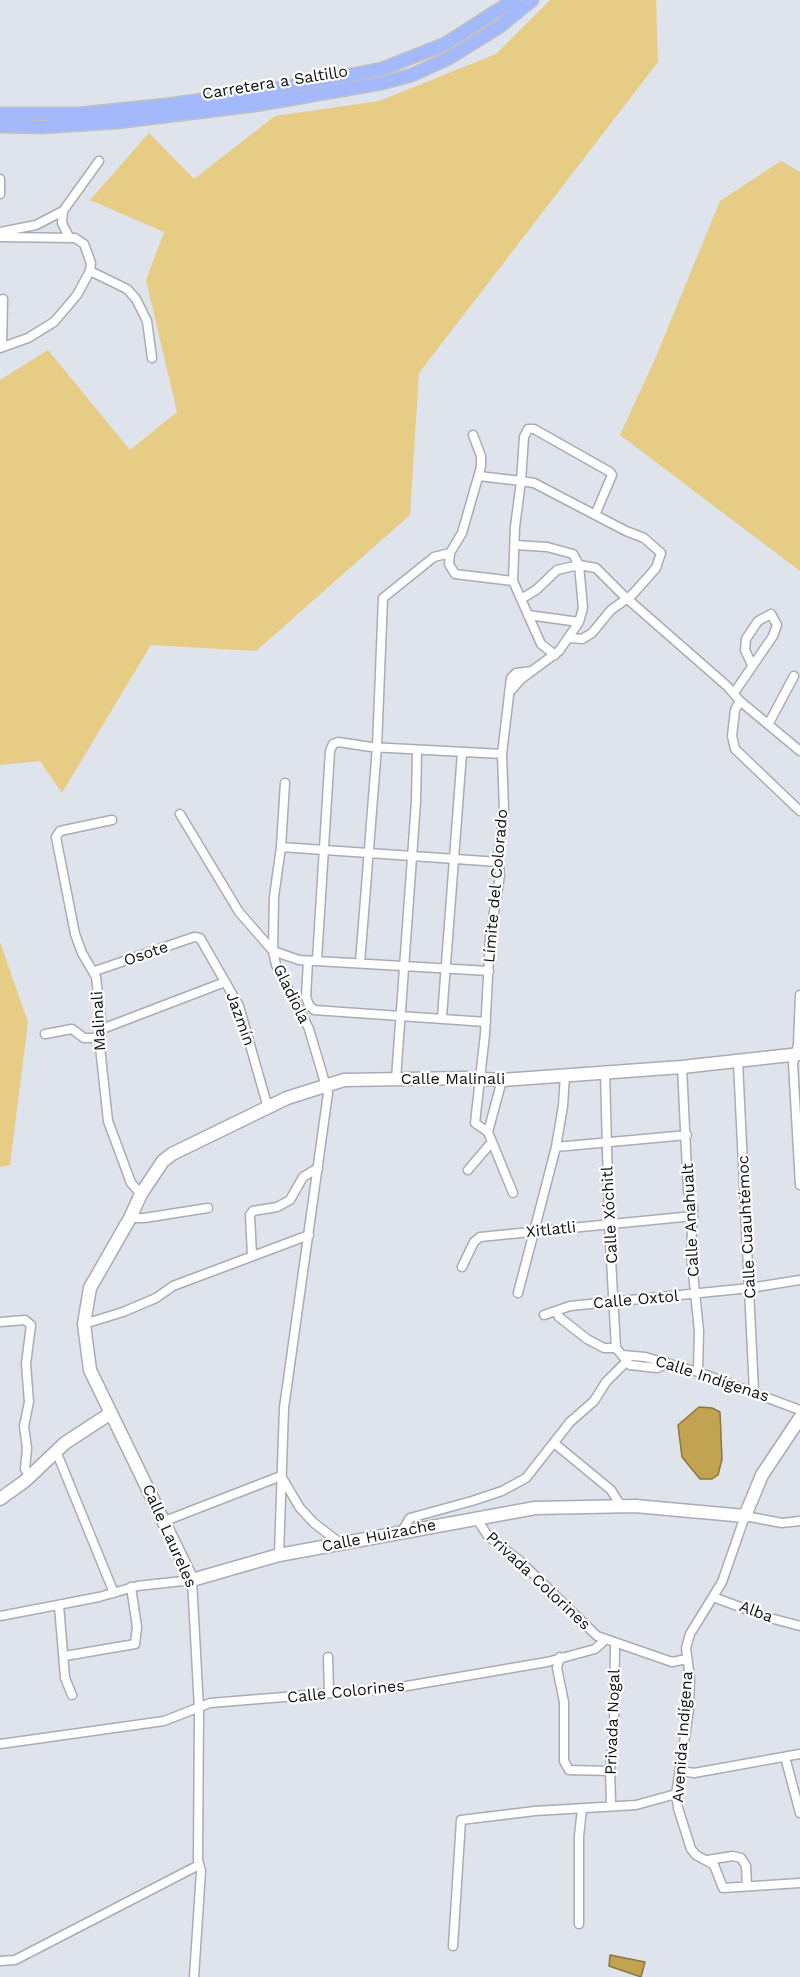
<!DOCTYPE html>
<html>
<head>
<meta charset="utf-8">
<style>
	body { margin:0 }
	canvas { display:block; background:#dfe3eb }
</style>
</head>
<body>
<canvas width="800" height="1977"></canvas>
<script>
const ctx = document.querySelector('canvas').getContext('2d');
ctx.lineJoin = 'round';
function paint(path, color) { ctx.fillStyle = color; ctx.fill(path, 'evenodd'); }
const shape = rows => new Path2D(rows.map(r => 'M' + r).join(''));
function trace(path, color, width, dash) { ctx.strokeStyle = color; ctx.lineWidth = width; ctx.lineCap = dash ? 'butt' : 'round'; ctx.setLineDash(dash || []); ctx.stroke(path); }
function write(font, color, halo, rows, align = 'center') {
  ctx.font = font + ' "Work Sans",sans-serif'; ctx.lineWidth = 4.5; ctx.setLineDash([]); ctx.textBaseline = 'middle'; ctx.strokeStyle = halo; ctx.fillStyle = color; for (const [text, x, y, turn = 0] of rows) {
    ctx.save(); ctx.translate(x, y); ctx.rotate((+turn || 0) * Math.PI / 180); ctx.textAlign = isNaN(turn) ? turn : align; if (halo) ctx.strokeText(text, 0, 0); ctx.fillText(text, 0, 0); ctx.restore();
  }
}
paint(shape([
	[550,0,656,0,658,62,419,373,410,515,256,651,151,645,62,793,40,761,0,765,0,380,48,350,130,450,177,412,146,280,164,232,90,200,149,133,194,179,275,116,379,101,496,54],
	[781,161,800,172,800,571,620,435,655,359,720,201],
	[0,942,28,1022,10,1165,0,1167]
]), '#e7cc85');
const water = shape([
	[699,1407,712,1408,720,1412,722,1459,718,1475,712,1479,700,1479,682,1457,678,1425,699,1407],
	[610,1955,645,1962,641,1977,609,1966,610,1955]
]);
paint(water, '#c2a351');
trace(water, '#8c773e', 1.5);
const street = shape([
	[0,179,0,194],
	[0,232,36,225,63,211],
	[0,237,75,238,84,244,91,263,90,271,77,295,54,322,28,338,0,348],
	[69,237,62,223,63,211,99,161],
	[90,271,127,289,136,299,147,321,152,358],
	[2,347,3,299],
	[473,435,481,456,481,467,462,533,450,553,449,564,455,574,513,581],
	[479,476,521,481,515,527,513,581,541,644,555,655],
	[521,599,536,590,557,570,579,565,596,568,623,595,727,686,740,701,800,751],
	[528,615,579,622],
	[569,638,582,639,592,633,611,610,632,595,656,568,661,553,644,538,626,531,534,483,521,481,524,437,528,429,534,429,610,472,612,475,595,515],
	[509,693,521,679,559,651,579,622,583,608,579,565,573,554,547,547,515,545],
	[734,693,773,636,777,625,771,614,758,621,746,639,745,650,752,665],
	[740,701,735,710,732,736,735,749,800,811],
	[769,723,794,676],
	[285,783,281,847,499,862],
	[180,814,239,912,273,951,276,965,309,1029,328,1093,284,1408,279,1555],
	[112,820,60,831,56,837,75,934,82,953,96,977,102,1029,100,1047,108,1121,131,1183,141,1194],
	[281,847,274,897,273,951,299,960,489,971],
	[317,960,330,751,333,744,338,742,371,747,502,754],
	[308,961,306,997,309,1005,314,1010,486,1022],
	[360,963,377,747,383,598,434,557,450,553],
	[95,971,194,937,200,938,239,1006,268,1108],
	[800,995,798,1045,793,1063,800,1185],
	[442,1017,462,753],
	[102,1029,225,982],
	[45,1034,72,1029,84,1038,101,1038],
	[738,1062,754,1392],
	[682,1067,688,1191,693,1208,691,1254,699,1331,698,1372],
	[605,1072,609,1224,616,1348,630,1365,657,1368,666,1364],
	[396,1079,416,802,417,750],
	[502,1080,488,1132,513,1193],
	[488,1132,475,1123,485,1034,490,937,500,875,498,856,504,810,502,754,511,678,516,673,532,671],
	[556,1147,687,1135],
	[468,1170,491,1143],
	[130,1218,144,1218,208,1208],
	[252,1255,250,1215,253,1211,277,1207,290,1200,303,1177,318,1168],
	[462,1267,474,1242,480,1237,693,1216],
	[518,1293,556,1147,563,1106,565,1075],
	[556,1311,559,1317,587,1339,604,1348,616,1348],
	[544,1315,570,1306,750,1288,800,1280],
	[0,1322,25,1320,31,1325,26,1364,29,1402,24,1426,27,1448,25,1469,30,1477],
	[84,1324,123,1312,156,1298,173,1286,309,1235],
	[623,1355,645,1357,698,1372,800,1410],
	[554,1443,611,1490,621,1506],
	[56,1451,114,1593],
	[476,1518,488,1536,520,1561,597,1636,672,1662,687,1659],
	[165,1521,281,1476,300,1508,314,1523,340,1543],
	[800,1521,782,1523,745,1516,722,1582,690,1634,686,1648,690,1678,689,1710,676,1794,678,1808,691,1849,696,1855,714,1865,723,1888,800,1883],
	[402,1531,410,1518,472,1501,502,1491,526,1478,570,1422,594,1401,606,1382,625,1363],
	[713,1597,770,1618,800,1626],
	[59,1605,65,1678,72,1695],
	[0,1616,99,1597,137,1586,192,1580,199,1709,198,1860,201,1871,194,1977],
	[65,1656,135,1644,137,1627,131,1587],
	[328,1657,329,1693],
	[560,1657,557,1668,564,1702,564,1761,569,1770,610,1771],
	[0,1744,164,1721,210,1703,395,1688,547,1662,595,1649,605,1640],
	[785,1757,800,1813],
	[681,1771,694,1773,800,1754],
	[611,1801,610,1771,614,1728,615,1644],
	[707,1860,733,1856,741,1858,746,1866,747,1885],
	[579,1924,579,1836,582,1809],
	[453,1946,461,1820,535,1811,636,1805,676,1794],
	[0,1961,15,1960,199,1865]
]);
const secondary = shape([
	[800,1054,682,1067,502,1080,466,1078,344,1080,287,1098,172,1154,163,1161,141,1194,130,1218,90,1288,84,1324,90,1370,192,1580,279,1555,535,1508,635,1506,745,1516,762,1475,800,1418],
	[0,1499,25,1481,65,1443,111,1413]
]);
const primary = shape([
	[0,114,78,114,166,105,253,93,382,69,445,44,514,0],
	[0,126,43,127,117,122,255,105,382,83,412,75,449,58,499,27,532,0]
]);
trace(street, '#a9acb4', 11);
trace(secondary, '#a9acb4', 15);
trace(primary, '#c0c1c1', 15);
trace(street, '#fff', 8);
trace(secondary, '#fff', 12);
trace(primary, '#a4b8fc', 12);
write('16px', '#0e0f12', '#fff', [
	["Carretera a Saltillo",275,83,-9],
	["Límite del Colorado",496,886,-85],
	["Osote",146,954,-19],
	["Gladiola",291,994,64],
	["Jazmín",240,1019,70],
	["Malinali",99,1021,-93],
	["Calle Malinali",453,1079],
	["Calle Xóchitl",610,1215,-93],
	["Calle Anahualt",691,1220,-93],
	["Calle Cuauhtémoc",747,1227,-93],
	["Xitlatli",551,1230,-6],
	["Calle Oxtol",636,1300,-5],
	["Calle Indígenas",712,1379,18],
	["Calle Laureles",169,1536,66],
	["Calle Huizache",379,1536,-11],
	["Privada Colorines",538,1581,43],
	["Alba",756,1612,21],
	["Calle Colorines",346,1692,-6],
	["Privada Nogal",613,1722,-88],
	["Avenida Indígena",683,1737,-86]
]);
</script>
</body>
</html>
